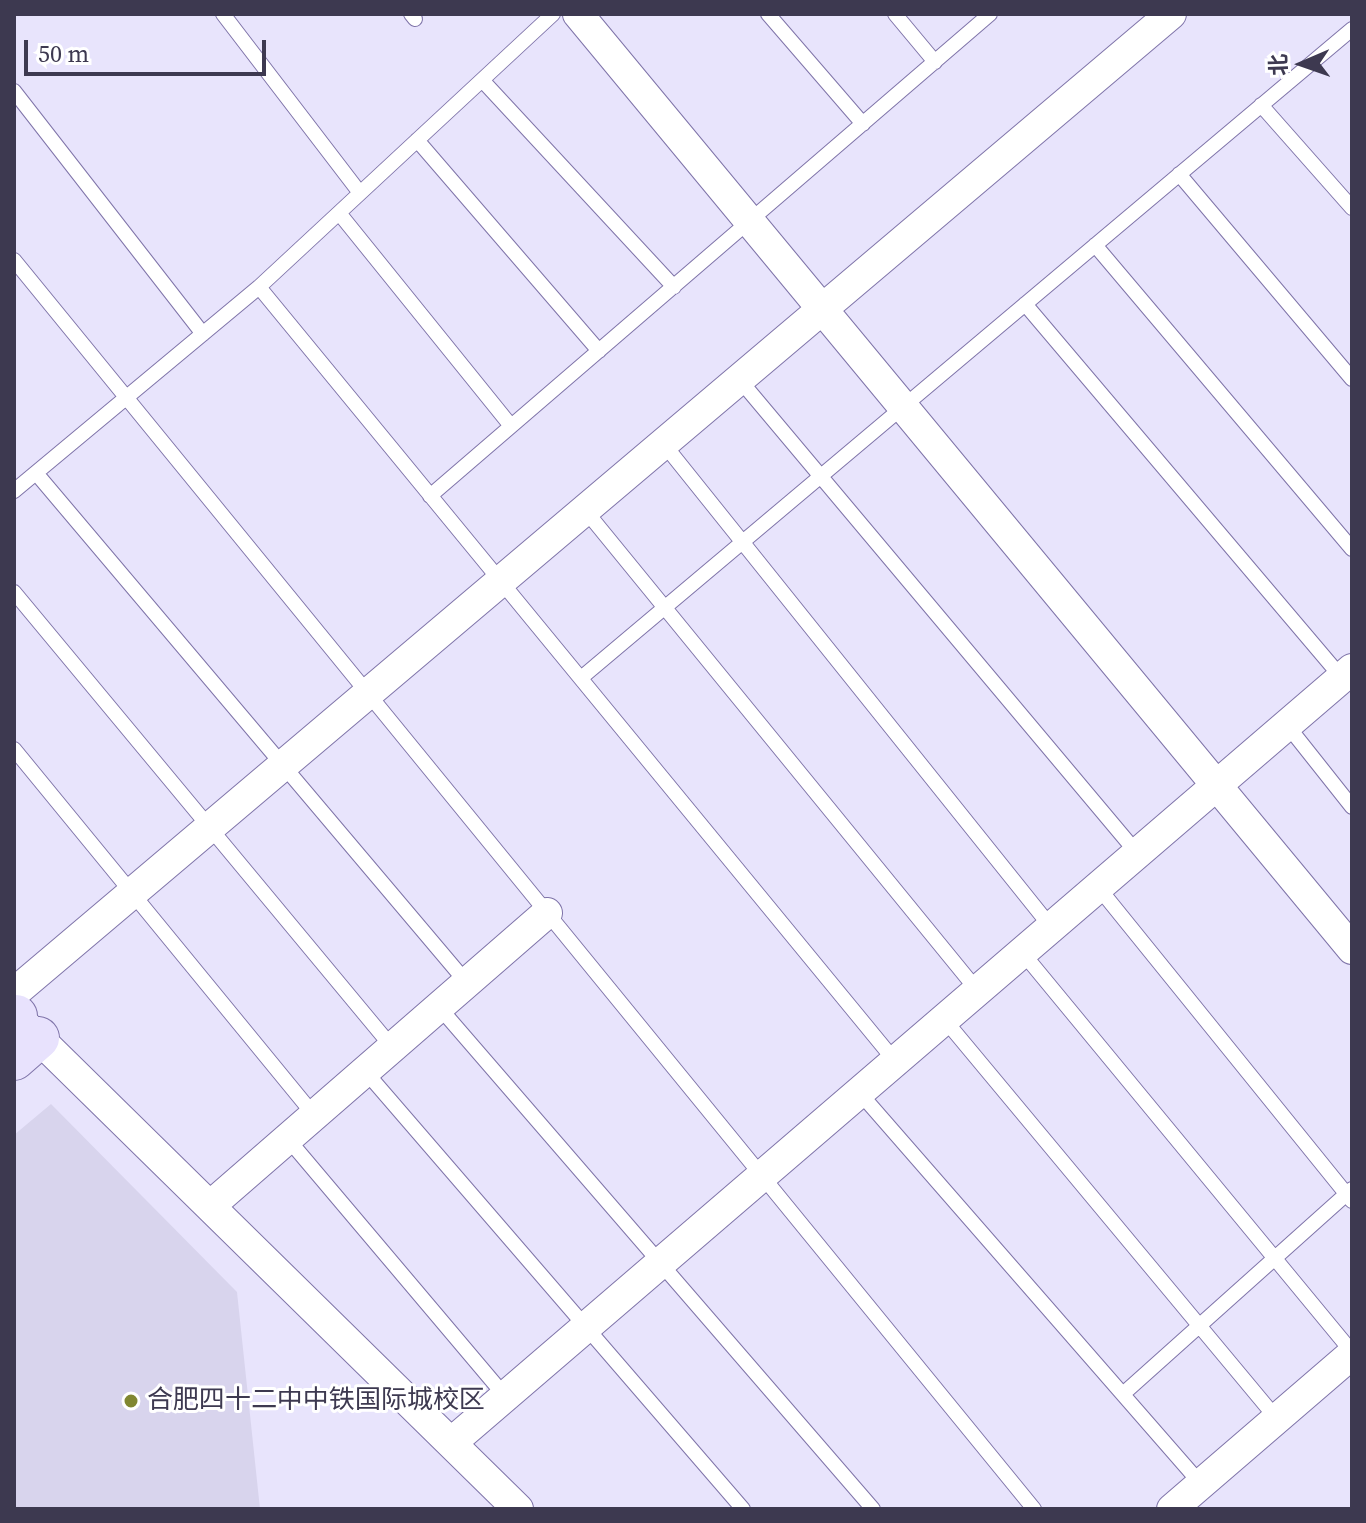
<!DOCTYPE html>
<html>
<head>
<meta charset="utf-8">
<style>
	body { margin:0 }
	#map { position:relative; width:1366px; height:1523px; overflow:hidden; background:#e8e4fc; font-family:"Source Serif 4","Noto Sans SC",serif }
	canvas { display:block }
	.frame { position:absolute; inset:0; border:16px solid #3d3950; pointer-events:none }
	.north { position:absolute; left:1262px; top:24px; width:80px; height:80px; -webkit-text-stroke:6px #fff; paint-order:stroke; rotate:268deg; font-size:22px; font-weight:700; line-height:32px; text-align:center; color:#3d3950 }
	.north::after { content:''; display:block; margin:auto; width:28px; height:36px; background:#3d3950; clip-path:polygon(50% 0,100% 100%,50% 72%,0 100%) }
	.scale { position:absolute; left:24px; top:40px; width:242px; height:36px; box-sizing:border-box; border:4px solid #3d3950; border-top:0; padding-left:10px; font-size:24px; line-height:28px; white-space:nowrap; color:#3d3950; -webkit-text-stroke:6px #fff; paint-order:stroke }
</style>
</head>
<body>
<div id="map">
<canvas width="1366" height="1523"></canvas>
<div class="frame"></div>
<div class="north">北</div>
<div class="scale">50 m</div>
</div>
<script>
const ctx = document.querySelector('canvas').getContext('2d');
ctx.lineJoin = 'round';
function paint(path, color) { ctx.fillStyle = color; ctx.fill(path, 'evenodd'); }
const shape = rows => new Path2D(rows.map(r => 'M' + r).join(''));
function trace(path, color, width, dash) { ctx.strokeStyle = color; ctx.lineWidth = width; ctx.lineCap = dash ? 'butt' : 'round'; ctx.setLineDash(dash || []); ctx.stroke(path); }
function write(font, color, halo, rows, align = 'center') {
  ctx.font = font + ' "Source Serif 4","Noto Sans SC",serif'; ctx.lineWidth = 6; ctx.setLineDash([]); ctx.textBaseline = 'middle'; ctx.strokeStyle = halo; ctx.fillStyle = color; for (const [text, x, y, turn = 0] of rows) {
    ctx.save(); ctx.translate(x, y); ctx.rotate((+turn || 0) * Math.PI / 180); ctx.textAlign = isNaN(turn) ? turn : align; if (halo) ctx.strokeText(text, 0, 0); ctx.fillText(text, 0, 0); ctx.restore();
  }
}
paint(shape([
	[51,1104,237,1292,260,1509,14,1509,14,1135]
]), '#d8d4ed');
const lane = shape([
	[223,14,360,193],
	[411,14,415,19],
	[768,14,863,124],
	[895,14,935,62],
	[482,80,674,287],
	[14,91,203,334],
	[1261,105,1352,208],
	[417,140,599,351],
	[1179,174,1352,379],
	[339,213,511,426],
	[1095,245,1352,549],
	[14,260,1034,1509],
	[259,287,895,1061],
	[1025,304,1342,678],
	[739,379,1137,853],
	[663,443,1051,927],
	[36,473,467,983],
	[14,491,259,287,553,14],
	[430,496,990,14],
	[585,510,977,990],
	[14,592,392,1047],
	[581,678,1352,29],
	[1287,725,1352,807],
	[14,749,314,1115],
	[1098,887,1352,1201],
	[1022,952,1352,1352],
	[439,1007,873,1509],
	[944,1019,1277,1419],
	[365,1071,743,1509],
	[859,1092,1201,1484],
	[287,1138,505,1396],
	[1123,1394,1352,1189]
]);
const street = shape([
	[578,14,1352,949],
	[14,993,1171,14],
	[24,1024,518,1509],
	[210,1206,547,913],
	[451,1443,1352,669],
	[1172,1509,1352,1354]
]);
const secondary = shape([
	[14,1018,16,1016],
	[14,1059,38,1038]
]);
trace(lane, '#7f74a9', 16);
trace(street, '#7f74a9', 32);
trace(secondary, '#7f74a9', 44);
trace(lane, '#fff', 14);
trace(street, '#fff', 30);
trace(secondary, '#e8e2fd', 42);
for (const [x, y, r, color] of [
	[131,1401,8,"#808631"]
]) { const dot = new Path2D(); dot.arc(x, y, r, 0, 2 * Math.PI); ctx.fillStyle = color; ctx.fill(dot); trace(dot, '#fff', 3); }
write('26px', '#3d3950', '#fff', [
	["合肥四十二中中铁国际城校区",147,1401]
], 'left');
</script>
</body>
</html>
